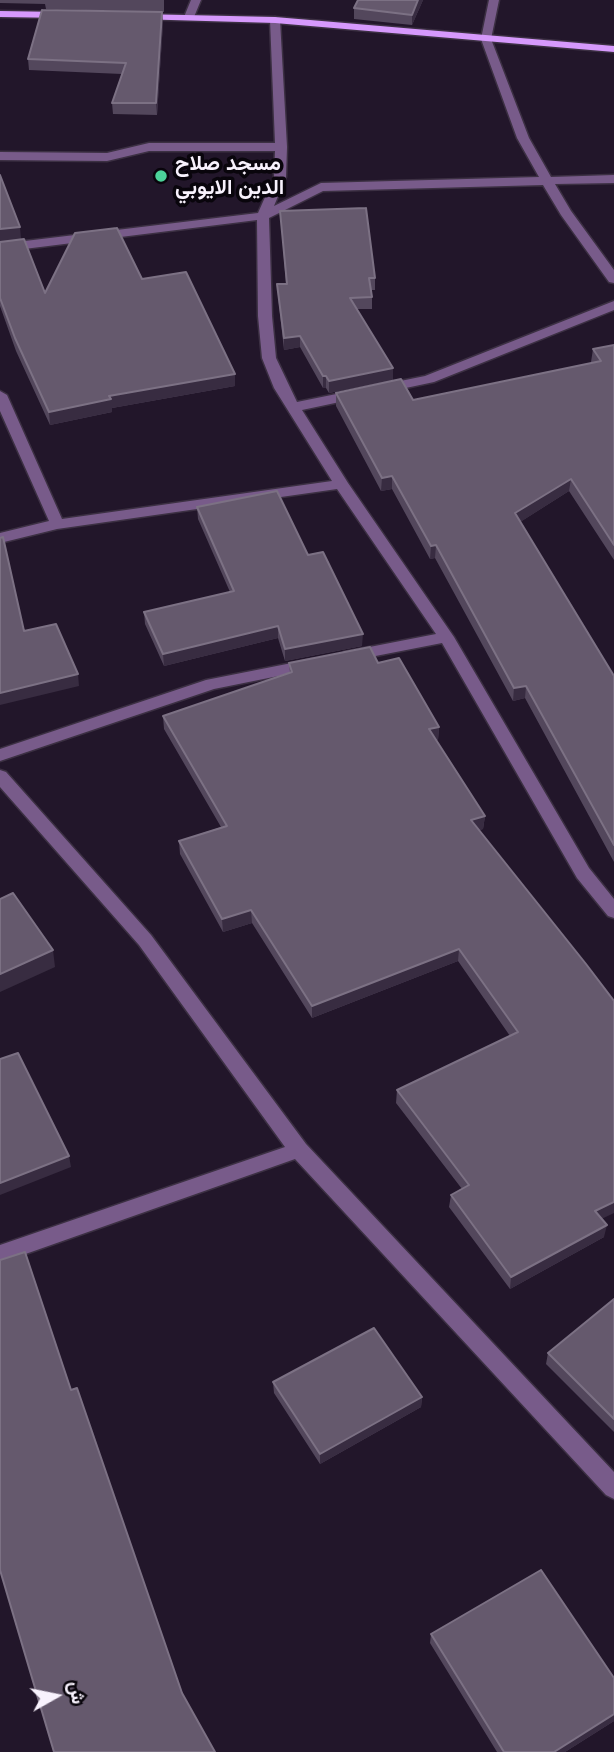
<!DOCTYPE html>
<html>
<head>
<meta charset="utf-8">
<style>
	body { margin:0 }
	#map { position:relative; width:614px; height:1752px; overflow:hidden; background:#22162a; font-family:Montserrat,Vazirmatn,sans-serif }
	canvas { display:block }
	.north { position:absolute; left:21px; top:1661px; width:70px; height:70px; -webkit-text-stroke:5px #09050c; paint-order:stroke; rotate:81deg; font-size:19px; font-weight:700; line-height:28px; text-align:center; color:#f8f2fd }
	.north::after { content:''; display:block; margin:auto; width:24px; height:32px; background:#f8f2fd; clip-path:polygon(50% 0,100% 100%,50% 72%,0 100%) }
</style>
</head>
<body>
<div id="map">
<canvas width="614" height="1752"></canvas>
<div class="north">ش</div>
</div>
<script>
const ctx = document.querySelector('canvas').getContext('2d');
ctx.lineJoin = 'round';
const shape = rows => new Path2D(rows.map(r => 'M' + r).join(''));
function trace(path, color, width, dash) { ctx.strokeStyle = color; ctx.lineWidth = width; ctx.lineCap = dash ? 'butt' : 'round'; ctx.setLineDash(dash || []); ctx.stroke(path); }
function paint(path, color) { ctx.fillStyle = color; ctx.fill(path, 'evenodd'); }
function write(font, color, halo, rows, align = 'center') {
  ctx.font = font + ' Montserrat,Vazirmatn,sans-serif'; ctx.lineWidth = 7; ctx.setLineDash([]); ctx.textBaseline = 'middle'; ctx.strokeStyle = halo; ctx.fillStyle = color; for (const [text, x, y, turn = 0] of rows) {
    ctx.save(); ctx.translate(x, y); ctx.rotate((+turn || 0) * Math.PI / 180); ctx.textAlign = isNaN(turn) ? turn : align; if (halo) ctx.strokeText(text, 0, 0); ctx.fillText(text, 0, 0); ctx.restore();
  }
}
const minor = shape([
	[191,0,201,0,194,17,189,20,184,17,191,0],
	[489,0,499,0,491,39,529,138,551,177,614,175,614,183,555,184,571,211,614,270,614,283,609,282,561,215,543,185,323,191,269,218,272,316,276,358,297,402,425,376,614,301,614,310,434,382,302,410,348,483,454,637,589,868,614,899,614,918,608,916,577,878,442,643,350,661,344,660,342,656,344,652,436,634,337,489,57,529,0,543,0,533,49,521,0,411,0,391,7,395,62,519,332,481,274,388,262,358,258,316,257,220,0,252,0,244,258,213,274,177,275,151,149,151,107,161,0,160,0,152,107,153,149,143,275,143,270,20,275,17,280,20,287,147,286,177,274,206,321,183,539,177,517,138,481,39,489,0],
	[312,659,320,664,318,668,214,689,0,761,0,749,206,680,312,659],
	[0,770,6,772,151,935,306,1144,614,1472,614,1499,606,1495,295,1159,0,1263,0,1245,285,1147,139,945,0,787,0,770]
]);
const major = shape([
	[0,11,63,12,68,15,63,18,0,17,0,11],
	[140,14,275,17,614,46,614,52,275,23,136,19,135,17,140,14]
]);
trace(minor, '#3c3043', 3);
trace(major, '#3c3043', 3);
paint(minor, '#785b8a');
paint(major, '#d699fc');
paint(shape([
	[0,0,164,0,164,12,46,9,45,4,0,3],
	[358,0,423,0,412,25,354,19,354,8],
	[163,23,157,115,113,114,112,103,122,74,29,70,28,59],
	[280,211,375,278,375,290,371,290,372,297,372,309,357,309,393,368,393,380,329,393,326,388,323,388,300,347,284,350,278,296,277,284,286,284],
	[0,242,45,293,142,279,235,386,112,408,112,412,50,425,16,351,0,306],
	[614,345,614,560,569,491,520,522,614,676,614,862,525,698,513,701,435,558,430,559,392,489,381,491,336,406,336,393,413,400,592,363,591,362,593,349],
	[197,507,308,555,362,646,285,661,278,638,164,666,145,624,144,612,230,592,198,519],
	[289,663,378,663,439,727,438,740,436,740,485,816,483,829,479,830,602,1219,604,1237,510,1289,449,1207,451,1195,462,1189,396,1103,397,1090,510,1036,458,961,312,1018,252,923,223,932,180,854,179,841,221,827,164,729,163,716,290,673],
	[614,1299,614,1432,546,1364,548,1353],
	[273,1382,422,1397,421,1407,320,1464,274,1393],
	[431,1634,614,1678,614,1721,565,1752,497,1752,430,1643]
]), '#53475c');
paint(shape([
	[418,0,423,0,412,25,412,15],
	[162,12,163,23,157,115,156,103],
	[20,227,21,239,0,242,0,229],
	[300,336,300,347,284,350,284,338],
	[393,368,393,380,329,393,329,381],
	[235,374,235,386,112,408,112,412,50,425,49,412,109,396],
	[323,376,326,376,326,388,323,388],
	[392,476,392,489,381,491,382,478],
	[571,479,569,491,514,526,515,513],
	[436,545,435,558,430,559,431,546],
	[278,626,278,638,164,666,163,654],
	[363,634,362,646,285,661,285,649],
	[78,674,79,686,0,705,0,693],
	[526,686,525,698,513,701,514,688],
	[439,727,438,740,429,742,429,729],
	[485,816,483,829,470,833,471,820],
	[251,910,252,923,223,932,222,919],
	[459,949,458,961,312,1018,312,1006],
	[53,950,55,967,0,992,0,974],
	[69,1156,71,1167,0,1195,0,1183],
	[614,1202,614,1213,593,1223,595,1211],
	[607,1225,604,1237,510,1289,511,1277],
	[422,1397,421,1407,320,1464,320,1454],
	[614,1714,614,1721,565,1752,554,1752]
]), '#382c41');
const building = shape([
	[358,0,418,0,412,15,354,8,358,0],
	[42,10,162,12,156,103,112,103,126,63,28,59,42,10],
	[0,175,20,227,0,229,0,175],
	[366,208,375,278,369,278,372,297,350,298,393,368,329,381,326,376,323,376,300,336,284,338,277,284,287,284,280,211,366,208],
	[117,228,142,279,186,272,235,374,109,396,111,399,49,412,15,338,0,298,0,242,24,239,45,293,75,233,117,228],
	[614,345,614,545,571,479,515,513,614,676,614,845,526,686,514,688,436,545,431,546,392,476,382,478,336,393,401,379,413,400,601,361,593,349,614,345],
	[277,491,308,555,323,552,363,634,285,649,278,626,163,654,144,612,234,591,197,507,277,491],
	[3,537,24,631,56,624,78,674,0,693,0,538,3,537],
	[370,647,378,663,399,658,439,727,429,729,485,816,471,820,586,964,614,1001,614,1202,595,1211,607,1225,511,1277,451,1195,469,1185,397,1090,518,1032,459,949,312,1006,251,910,222,919,179,841,227,826,163,716,292,672,289,663,370,647],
	[13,893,53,950,0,974,0,899,13,893],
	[18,1053,69,1156,0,1183,0,1059,18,1053],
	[25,1252,71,1390,77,1388,182,1693,215,1752,54,1752,0,1570,0,1260,25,1252],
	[614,1299,614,1419,548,1353,614,1299],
	[374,1328,422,1397,320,1454,273,1382,374,1328],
	[541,1570,614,1678,614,1714,554,1752,504,1752,431,1634,541,1570]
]);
paint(building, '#65596d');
trace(building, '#7c7184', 2);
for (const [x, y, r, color] of [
	[161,176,7,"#4cd39a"]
]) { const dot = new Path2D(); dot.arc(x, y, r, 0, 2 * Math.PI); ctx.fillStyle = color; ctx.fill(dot); trace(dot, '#09050c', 2.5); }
write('bold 21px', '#f8f2fd', '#09050c', [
	["مسجد صلاح",175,164],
	["الدين الايوبي",175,188]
], 'left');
</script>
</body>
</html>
